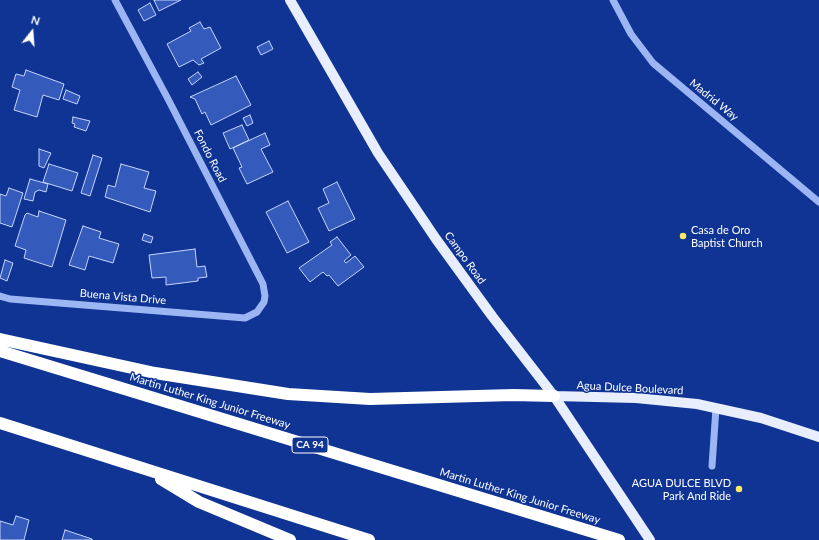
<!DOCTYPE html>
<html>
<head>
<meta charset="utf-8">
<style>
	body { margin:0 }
	#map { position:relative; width:819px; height:540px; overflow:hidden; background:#0f3494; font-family:Lato,sans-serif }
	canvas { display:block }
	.north { position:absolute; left:12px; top:12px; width:40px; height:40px; -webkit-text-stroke:3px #0f3494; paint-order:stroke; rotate:17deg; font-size:11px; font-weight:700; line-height:16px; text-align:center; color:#fff }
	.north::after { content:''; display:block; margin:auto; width:14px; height:18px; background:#fff; clip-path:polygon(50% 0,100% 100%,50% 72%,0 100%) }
</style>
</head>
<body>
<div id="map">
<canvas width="819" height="540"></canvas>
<div class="north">N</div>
</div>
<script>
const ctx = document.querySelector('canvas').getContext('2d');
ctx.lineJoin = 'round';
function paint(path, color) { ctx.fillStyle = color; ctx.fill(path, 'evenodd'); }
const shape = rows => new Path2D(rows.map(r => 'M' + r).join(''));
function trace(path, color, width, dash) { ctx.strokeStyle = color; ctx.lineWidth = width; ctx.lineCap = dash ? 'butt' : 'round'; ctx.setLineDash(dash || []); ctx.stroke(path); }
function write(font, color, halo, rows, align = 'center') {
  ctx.font = font + ' Lato,sans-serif'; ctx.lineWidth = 3; ctx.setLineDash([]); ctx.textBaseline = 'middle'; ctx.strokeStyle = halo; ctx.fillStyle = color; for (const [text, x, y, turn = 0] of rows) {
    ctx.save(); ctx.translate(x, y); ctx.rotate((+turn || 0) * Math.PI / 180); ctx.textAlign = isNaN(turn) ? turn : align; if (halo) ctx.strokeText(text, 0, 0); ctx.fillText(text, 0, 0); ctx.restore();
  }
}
const building = shape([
	[154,0,181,0,159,11,154,0],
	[150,3,156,15,144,21,138,10,150,3],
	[200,22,204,29,210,27,221,48,201,59,204,63,199,65,193,60,179,67,167,44,191,31,189,28,200,22],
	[269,41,273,49,261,55,257,47,269,41],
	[26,70,64,84,59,100,43,95,37,117,14,110,20,90,12,87,16,74,24,76,26,70],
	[198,72,202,77,192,85,188,79,198,72],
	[236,76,251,105,211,125,205,112,202,114,195,99,190,97,236,76],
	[66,90,80,96,77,104,63,99,66,90],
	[250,115,253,123,247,126,243,118,250,115],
	[73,117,90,121,86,131,74,127,75,124,72,123,73,117],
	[242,125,249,140,230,149,223,133,242,125],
	[265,133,270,145,261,149,273,172,247,184,239,168,242,167,233,148,265,133],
	[39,149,51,153,44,168,39,166,39,149],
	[93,155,102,158,90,196,81,193,93,155],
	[49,164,78,173,72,191,43,182,49,164],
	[121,164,149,172,144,188,156,191,150,212,105,197,108,185,115,187,121,164],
	[30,179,48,184,46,192,39,190,35,192,33,201,24,199,30,179],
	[337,182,355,219,329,231,318,208,329,203,323,189,337,182],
	[9,188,23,193,12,227,0,223,0,194,6,196,9,188],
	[288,201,309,242,287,253,266,212,288,201],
	[39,211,66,220,52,267,24,258,26,250,15,246,25,215,27,213,38,217,39,211],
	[83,226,101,232,99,238,119,244,113,263,89,256,85,270,69,265,83,226],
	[144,234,153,237,151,243,142,240,144,234],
	[337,237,351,255,344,261,346,263,355,256,364,267,338,286,329,275,327,276,323,272,310,282,299,268,332,245,330,242,337,237],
	[195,249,197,267,205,266,207,277,198,278,198,281,166,285,166,277,152,278,149,255,195,249],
	[5,260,13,263,7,281,0,278,5,260],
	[16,516,29,520,24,540,0,540,0,521,13,525,16,516],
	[65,530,92,539,92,540,62,540,65,530]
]);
paint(building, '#345abc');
trace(building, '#c4d5fe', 1);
trace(shape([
	[613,0,631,34,653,63,819,202],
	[0,296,10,299,245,318,257,312,264,302,265,296,263,284,168,99,115,0],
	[712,466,716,408]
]), '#9cb6f4', 7);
trace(shape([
	[290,0,378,153,436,239,492,316,554,396,650,540],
	[554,396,636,398,697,404,761,418,819,437]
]), '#e9eeff', 10);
trace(shape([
	[0,339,155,373,288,394,370,399,513,395,554,396],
	[0,351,619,540],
	[0,423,369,540],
	[161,479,199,502,290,540]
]), '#fff', 12);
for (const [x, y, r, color] of [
	[683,236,4,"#ffeb5f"],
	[739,489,4,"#ffeb5f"]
]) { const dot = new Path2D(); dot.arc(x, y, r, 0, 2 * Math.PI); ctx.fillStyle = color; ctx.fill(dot); trace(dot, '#0f3494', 1.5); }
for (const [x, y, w] of [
	[310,445,36]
]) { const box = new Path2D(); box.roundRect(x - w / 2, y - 8, w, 16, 3); ctx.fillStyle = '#0f3494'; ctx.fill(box); trace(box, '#fff', 1); }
write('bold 10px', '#fff', null, [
	["CA 94",310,445]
]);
write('11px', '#fff', '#0f3494', [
	["Madrid Way",714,100,39],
	["Fondo Road",210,156,63],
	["Campo Road",465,258,54],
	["Buena Vista Drive",123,297,5],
	["Agua Dulce Boulevard",630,388,3],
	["Martin Luther King Junior Freeway",210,401,17],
	["Martin Luther King Junior Freeway",520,496,17]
]);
write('11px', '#fff', '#0f3494', [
	["Casa de Oro",691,230],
	["Baptist Church",691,243],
	["AGUA DULCE BLVD",731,483,"right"],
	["Park And Ride",731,496,"right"]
], 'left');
</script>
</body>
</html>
